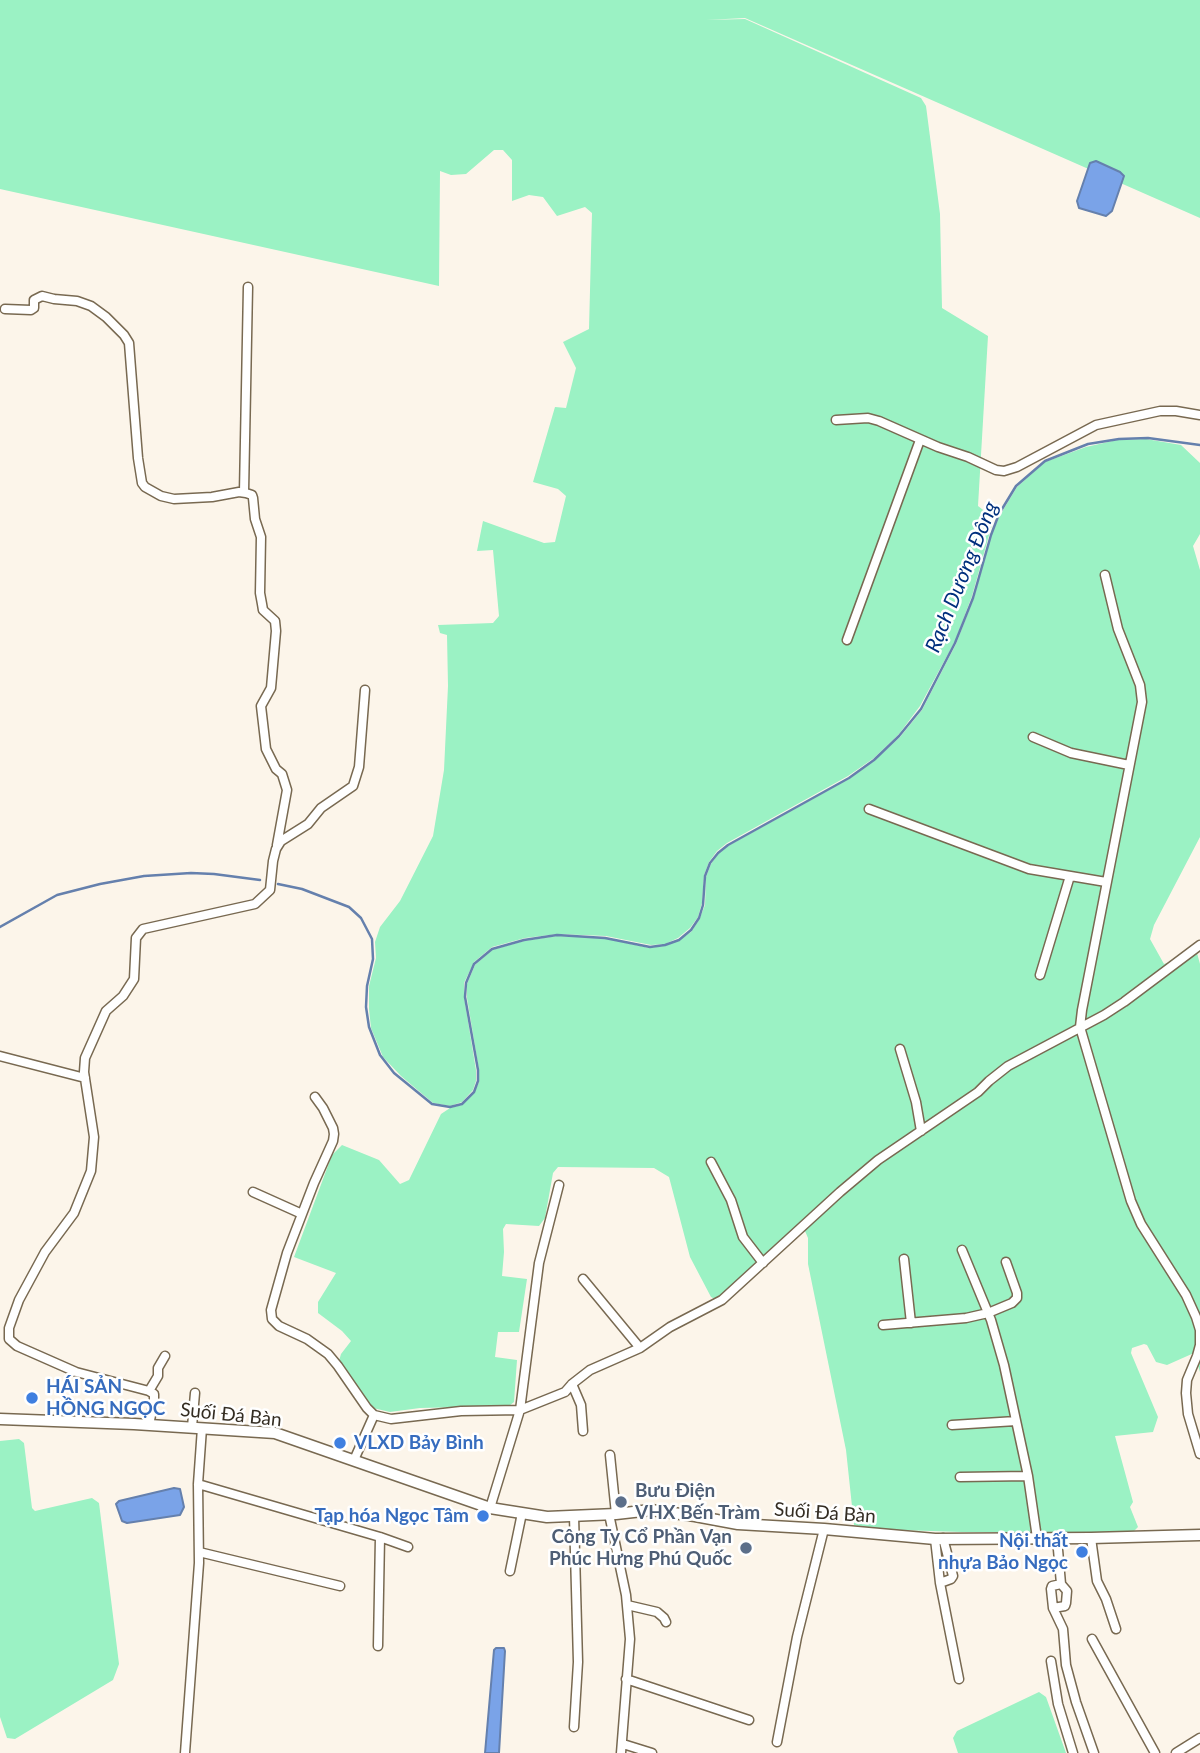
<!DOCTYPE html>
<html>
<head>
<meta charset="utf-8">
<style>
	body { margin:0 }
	canvas { display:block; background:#fcf5ea }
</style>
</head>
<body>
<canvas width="1200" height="1753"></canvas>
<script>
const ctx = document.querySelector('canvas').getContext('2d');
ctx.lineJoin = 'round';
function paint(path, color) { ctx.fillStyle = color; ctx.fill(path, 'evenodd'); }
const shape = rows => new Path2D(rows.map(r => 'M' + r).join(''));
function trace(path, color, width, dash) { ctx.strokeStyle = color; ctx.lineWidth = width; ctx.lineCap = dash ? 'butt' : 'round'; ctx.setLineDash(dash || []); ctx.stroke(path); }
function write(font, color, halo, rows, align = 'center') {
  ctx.font = font + ' Lato,sans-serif'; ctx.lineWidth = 5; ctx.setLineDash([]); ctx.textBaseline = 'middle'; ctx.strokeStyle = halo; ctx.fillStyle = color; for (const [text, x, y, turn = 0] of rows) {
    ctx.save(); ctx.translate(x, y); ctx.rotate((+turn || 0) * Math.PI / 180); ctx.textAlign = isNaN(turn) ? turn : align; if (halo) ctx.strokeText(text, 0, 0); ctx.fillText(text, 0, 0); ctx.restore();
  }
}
paint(shape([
	[0,0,1200,0,1200,218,745,18,706,20,745,19,921,98,926,106,940,214,942,308,988,336,978,506,991,516,993,521,972,596,955,641,920,706,899,734,874,758,848,776,727,843,717,851,709,862,704,875,702,903,698,917,690,928,678,938,665,944,651,945,606,936,558,934,525,938,492,947,474,962,464,983,464,997,476,1070,476,1081,473,1090,462,1102,450,1106,433,1103,401,1076,383,1057,371,1028,369,1009,369,986,376,958,375,942,380,927,400,901,433,836,444,770,448,686,447,635,440,633,438,625,493,623,499,616,493,550,477,551,483,521,544,543,555,542,566,496,558,489,533,482,555,407,566,408,576,368,563,342,589,329,592,213,585,207,557,216,543,197,529,195,512,201,512,160,503,150,494,150,466,174,451,175,440,171,439,286,0,189],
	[1146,439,1181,445,1200,463,1200,534,1193,546,1200,570,1200,837,1154,925,1150,939,1164,964,1197,953,1200,964,1200,1372,1194,1353,1167,1365,1156,1362,1147,1345,1144,1344,1132,1348,1131,1353,1158,1417,1153,1432,1115,1436,1133,1502,1130,1507,1138,1527,1131,1534,1080,1532,962,1532,869,1529,854,1525,846,1450,808,1264,808,1238,802,1224,717,1300,711,1297,690,1257,669,1177,654,1168,558,1167,553,1173,545,1218,539,1226,506,1224,503,1229,504,1252,502,1276,527,1279,519,1332,498,1332,495,1357,517,1360,514,1402,509,1406,420,1408,390,1412,373,1408,360,1393,339,1361,341,1354,351,1341,342,1331,318,1313,318,1302,336,1273,294,1257,332,1155,342,1145,379,1160,400,1184,409,1180,441,1114,450,1108,462,1105,474,1093,479,1082,479,1070,467,998,467,984,475,965,492,950,524,941,557,936,604,938,649,948,664,946,678,941,691,932,699,920,705,905,706,877,711,864,718,854,728,846,849,779,874,761,900,737,922,710,956,644,974,598,991,536,1000,515,1017,487,1045,462,1086,447,1117,440],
	[19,1439,24,1443,32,1508,35,1511,92,1498,99,1503,119,1664,113,1680,15,1739,7,1738,0,1717,0,1441],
	[1039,1692,1046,1697,1066,1753,958,1753,953,1738,957,1731]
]), '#9bf2c4');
const water = shape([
	[1096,161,1120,172,1124,176,1112,211,1106,216,1079,208,1077,201,1090,163,1096,161],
	[174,1488,180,1489,184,1507,180,1515,127,1523,122,1521,116,1504,119,1501,174,1488],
	[496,1648,504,1648,505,1651,499,1753,485,1753,494,1650,496,1648]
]);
paint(water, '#7aa3e8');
trace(water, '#6580ad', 2);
trace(shape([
	[278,884,302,889,349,907,361,918,372,939,373,959,367,986,366,1007,369,1027,380,1055,394,1073,432,1104,450,1107,462,1104,474,1092,478,1081,478,1070,465,997,466,983,474,964,492,949,524,940,557,935,605,938,650,947,665,945,679,940,691,930,699,918,703,905,705,876,710,863,718,853,728,845,849,778,874,760,899,736,921,709,955,643,973,598,991,535,999,514,1016,486,1045,461,1088,444,1119,439,1148,438,1200,445],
	[0,927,57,895,100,884,144,876,191,873,214,874,260,880]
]), '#6580ad', 2.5);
const minor = shape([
	[5,309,31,310,34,308,34,300,42,296,54,299,77,301,91,306,106,317,124,335,129,343,138,458,142,483,145,487,161,496,174,499,212,497,239,492,246,493,252,495,253,498,255,519,261,537,260,593,262,604,263,610,275,621,276,631,271,688,261,706,266,749,276,769,282,774,287,790,277,845],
	[836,420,868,418,879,421,938,447,968,457,996,470,1004,471,1017,467,1096,425,1160,411,1176,411,1200,415],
	[244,492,248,287],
	[1105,575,1118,629,1140,685,1142,702,1082,1010,1080,1027,1131,1201,1141,1224,1186,1295,1196,1317,1200,1330,1200,1345,1197,1356,1187,1380,1186,1393,1188,1414,1200,1454],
	[847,640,920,440],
	[1033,737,1071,753,1129,765],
	[869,809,1029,869,1106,882],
	[1040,975,1070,876],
	[900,1049,916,1102,921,1131],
	[0,1056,85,1078],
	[315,1097,323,1108,333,1128,334,1134,333,1141,314,1183,287,1253,271,1310,272,1319,279,1326,307,1339,328,1354,338,1366,367,1408,374,1415,391,1419,461,1411,520,1410,565,1392,572,1384,590,1370,640,1348,670,1327,722,1300,840,1192,878,1160,978,1092,989,1081,1008,1066,1104,1015,1124,1002,1200,945],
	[711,1162,731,1200,743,1237,763,1263],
	[253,1192,302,1214],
	[962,1250,991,1320,1004,1365,1028,1476,1037,1538],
	[904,1259,911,1323],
	[583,1279,640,1348],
	[883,1325,966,1318,988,1313,1012,1303,1017,1298,1017,1293,1006,1262],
	[572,1384,581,1405,583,1431],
	[149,1391,158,1376,158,1368,165,1356],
	[149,1425,154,1401,154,1394,149,1391,76,1372,17,1346,9,1339,9,1328,19,1300,45,1252,74,1213,91,1171,94,1137,84,1072,85,1058,106,1011,123,996,134,979,136,938,143,929,255,904,270,890,273,861,276,849,281,841,308,824,321,808,353,786,359,767,365,690],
	[952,1425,1016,1421],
	[192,1427,195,1393],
	[610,1455,616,1514],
	[354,1460,374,1415],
	[960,1477,1028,1476],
	[198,1484,380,1537,408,1547],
	[490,1508,520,1410,539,1263,559,1185],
	[609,1514,626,1595,630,1639,621,1753],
	[1091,1538,1097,1581,1106,1599,1116,1629],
	[935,1539,940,1583,959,1679],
	[199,1552,340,1586],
	[510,1571,522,1513],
	[940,1583,951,1579,953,1576,943,1538],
	[1061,1584,1052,1586,1051,1589,1053,1608,1063,1629,1066,1665,1076,1702,1094,1753],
	[627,1605,657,1612,664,1618,666,1622],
	[1053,1608,1065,1606,1066,1603,1067,1591,1061,1584,1057,1538],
	[1092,1639,1155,1753],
	[378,1646,380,1537],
	[1051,1661,1058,1704,1073,1753],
	[626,1679,749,1720],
	[574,1727,578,1662,574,1516],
	[777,1742,797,1637,824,1529],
	[623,1744,652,1753],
	[185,1753,199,1563,198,1484,202,1428],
	[1176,1753,1200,1738]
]);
const tertiary = shape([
	[0,1419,134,1424,275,1433,490,1508,547,1517,616,1514,651,1510,695,1516,738,1524,824,1529,935,1539,1091,1538,1200,1535]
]);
trace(minor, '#786951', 11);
trace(tertiary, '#786951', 13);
trace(minor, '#fff', 8);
trace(tertiary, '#fff', 10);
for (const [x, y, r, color] of [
	[32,1398,7,"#3f7fe0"],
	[340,1443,7,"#3f7fe0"],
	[621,1502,7,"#5c6f8a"],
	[483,1516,7,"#3f7fe0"],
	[746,1548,7,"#5c6f8a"],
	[1082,1552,7,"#3f7fe0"]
]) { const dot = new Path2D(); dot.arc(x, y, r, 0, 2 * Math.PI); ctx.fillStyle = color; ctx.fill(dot); trace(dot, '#fff', 2.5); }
write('bold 19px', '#366cbe', '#fff', [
	["HÁI SẢN",46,1387],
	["HỒNG NGỌC",46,1409],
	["VLXD Bảy Bình",354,1443],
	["Tạp hóa Ngọc Tâm",469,1516,"right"],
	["Nội thất",1068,1541,"right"],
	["nhựa Bảo Ngọc",1068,1563,"right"]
], 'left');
write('19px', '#342d23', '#fff', [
	["Suối Đá Bàn",231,1415,6],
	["Suối Đá Bàn",825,1513,4]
]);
write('bold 19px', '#4e5e75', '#fff', [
	["Bưu Điện",635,1491],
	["VHX Bến Tràm",635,1513],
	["Công Ty Cổ Phần Vạn",732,1537,"right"],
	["Phúc Hưng Phú Quốc",732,1559,"right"]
], 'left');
write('italic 21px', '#002f7d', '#fff', [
	["Rạch Dương Đông",962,577,-68]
]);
</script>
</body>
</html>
